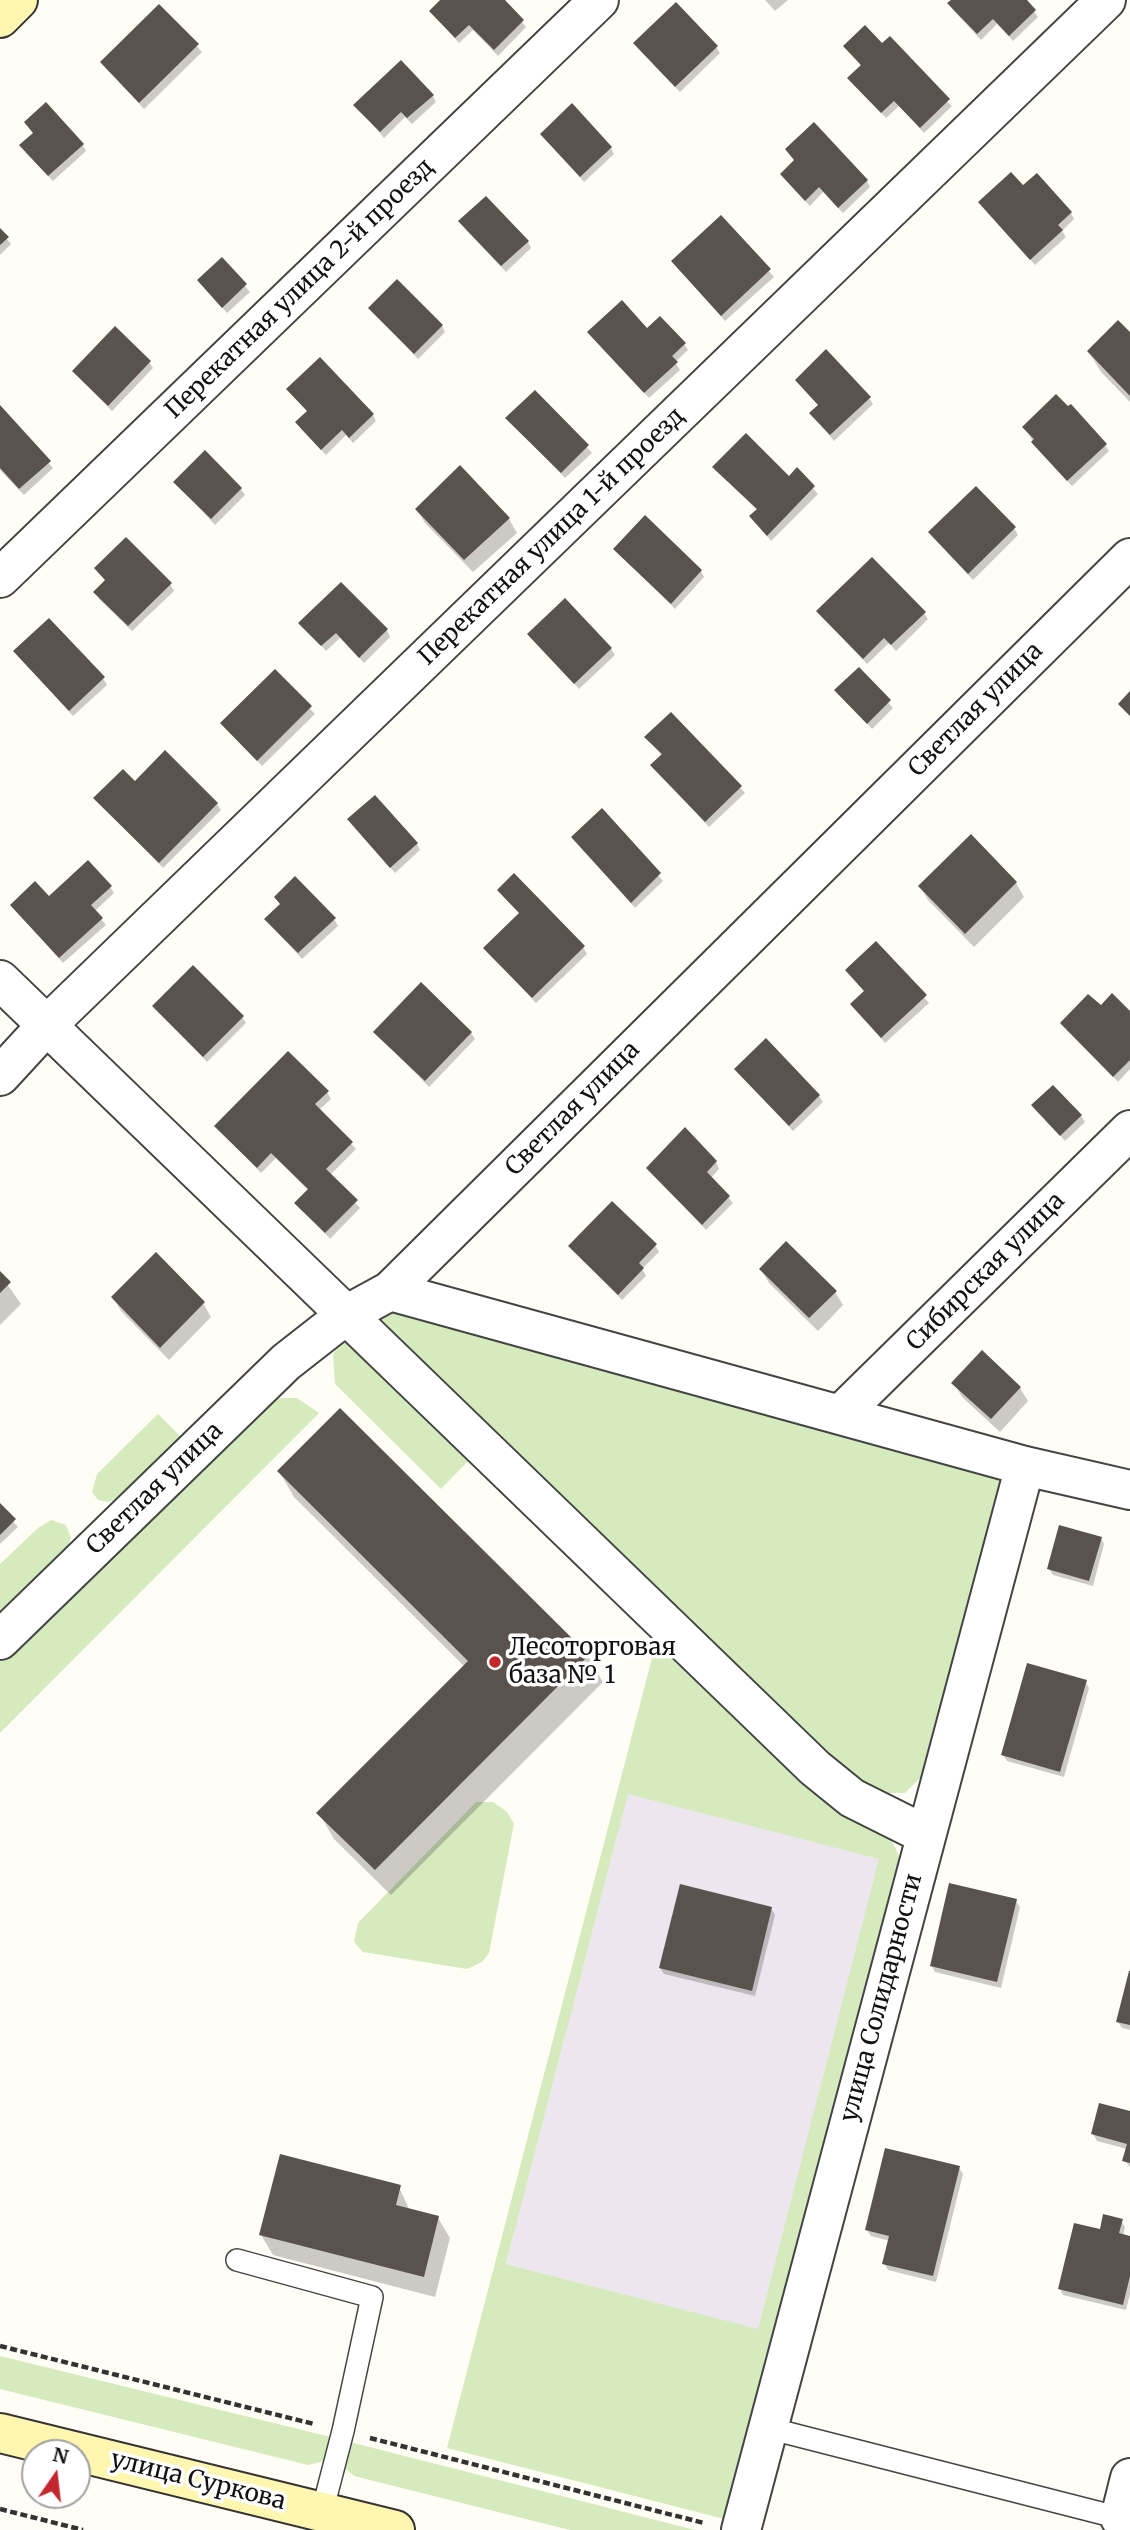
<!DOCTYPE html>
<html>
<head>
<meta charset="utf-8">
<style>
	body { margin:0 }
	#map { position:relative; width:1130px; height:2530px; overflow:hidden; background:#fffdf5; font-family:Merriweather,serif }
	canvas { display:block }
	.north { position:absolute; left:21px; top:2439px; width:70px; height:70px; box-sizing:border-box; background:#fff; border:2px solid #a0a0a0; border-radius:50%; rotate:14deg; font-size:19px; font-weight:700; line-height:28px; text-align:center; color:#111 }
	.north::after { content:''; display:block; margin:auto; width:24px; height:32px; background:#c4262e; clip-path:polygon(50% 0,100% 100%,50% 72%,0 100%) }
</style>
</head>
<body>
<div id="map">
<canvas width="1130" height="2530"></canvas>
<div class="north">N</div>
</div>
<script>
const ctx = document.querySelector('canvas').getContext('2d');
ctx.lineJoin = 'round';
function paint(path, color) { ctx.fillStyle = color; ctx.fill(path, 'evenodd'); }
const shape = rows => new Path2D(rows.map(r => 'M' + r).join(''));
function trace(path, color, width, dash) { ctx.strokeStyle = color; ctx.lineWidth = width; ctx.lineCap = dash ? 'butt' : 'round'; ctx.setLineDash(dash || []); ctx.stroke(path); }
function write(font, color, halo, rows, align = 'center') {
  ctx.font = font + ' Merriweather,serif'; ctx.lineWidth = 7; ctx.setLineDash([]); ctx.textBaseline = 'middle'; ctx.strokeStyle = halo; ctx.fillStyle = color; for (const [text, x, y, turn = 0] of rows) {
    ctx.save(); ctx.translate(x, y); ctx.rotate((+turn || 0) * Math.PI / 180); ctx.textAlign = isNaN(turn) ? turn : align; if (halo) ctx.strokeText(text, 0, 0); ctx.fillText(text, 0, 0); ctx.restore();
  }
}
paint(shape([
	[628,1793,880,1859,758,2330,506,2264]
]), '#eee6ef');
paint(shape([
	[397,1307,1006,1475,925,1773,905,1793,877,1793,846,1773,373,1319],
	[346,1334,473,1456,441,1489,335,1384,333,1354],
	[281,1398,297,1398,319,1413,0,1733,0,1662,268,1402],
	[158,1414,180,1436,119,1496,110,1502,98,1500,92,1492,97,1474],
	[51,1520,66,1525,71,1538,68,1547,0,1612,0,1564,38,1528],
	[659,1631,890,1837,902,1862,736,2522,447,2448],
	[628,1794,879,1859,758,2329,506,2264],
	[476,1802,493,1802,507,1812,514,1824,489,1953,482,1962,467,1969,363,1952,354,1942,358,1923],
	[0,2356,335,2438,324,2461,308,2465,0,2389],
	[346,2441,695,2530,570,2530,354,2476,343,2467]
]), '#d5ebbd');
paint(shape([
	[442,0,503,0,526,27,498,56,473,30,459,43,431,11],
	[765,0,788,0,775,11],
	[953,0,1025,0,1038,17,1013,41,997,24,981,40,953,10,950,4],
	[159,6,202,52,144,109,102,63],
	[882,46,952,106,924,133,899,106,886,118,853,84,862,67,845,47],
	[716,47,720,53,680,92,639,49],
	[433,96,436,102,412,124,405,117,384,138,356,105],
	[542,134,611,148,614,154,584,182],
	[83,145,86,151,53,181,25,152],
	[787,150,867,181,870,187,843,213,823,192,810,206,782,175,795,161],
	[1023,188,1071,213,1074,219,1062,231,1066,237,1035,265,980,202],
	[721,217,774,277,725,321,673,262],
	[464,228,528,242,531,248,506,272],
	[0,231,11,244,0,255],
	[222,260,250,292,227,313,199,281],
	[370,308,442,326,445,332,418,359],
	[647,330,684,344,688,350,675,362,680,370,649,398,593,338],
	[1130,335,1130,402,1101,372,1089,352],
	[149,362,153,368,112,411,74,372],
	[288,389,373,415,376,421,353,443,346,435,326,455,301,429,297,423,308,412],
	[535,392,592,453,565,478,507,418],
	[869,398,873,404,834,441,811,414],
	[0,407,53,468,24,495,0,470],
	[1024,427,1105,445,1109,451,1072,486,1037,448],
	[460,468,509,519,517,533,473,572,425,523,417,510],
	[714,468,789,478,797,470,818,494,771,541,751,517,757,510],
	[176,482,241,489,245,495,215,525],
	[1014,528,1018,535,973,580,934,538],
	[615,549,701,571,704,577,675,609],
	[96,569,170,584,174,591,132,631,99,599,96,592,106,581],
	[818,612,924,613,928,619,896,651,889,643,867,664],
	[301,623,387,630,390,637,364,663,340,638,326,651],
	[529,634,611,649,615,655,579,689],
	[15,652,103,678,107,685,73,716],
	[859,669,893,708,872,729,836,690],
	[275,672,315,714,262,766,223,724],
	[671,714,745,793,709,827,652,765,662,756,647,738],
	[135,783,217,804,221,810,163,868,95,798],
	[602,810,663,881,635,908,573,837],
	[349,820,417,844,420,850,395,873],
	[971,837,1016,883,1024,897,974,947,928,900,920,886],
	[110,887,114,893,95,911,106,925,63,963,12,906],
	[499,890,583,947,587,954,536,1003,485,948,520,914],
	[334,919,338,926,302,959,266,920],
	[876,943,929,1003,885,1043,852,1004,865,992,847,971],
	[154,1007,242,1017,246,1023,207,1062],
	[1130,1014,1130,1069,1118,1082,1062,1023],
	[375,1032,471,1033,475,1039,429,1087],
	[736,1070,819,1096,823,1102,793,1131],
	[327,1092,331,1099,319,1110,356,1149,330,1175,360,1208,330,1239,297,1203,309,1191,276,1158,261,1173,216,1126],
	[1034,1106,1081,1116,1085,1122,1065,1141],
	[716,1162,719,1169,711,1178,733,1203,706,1230,648,1168],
	[655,1245,659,1252,642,1269,646,1276,622,1300,570,1246],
	[761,1269,835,1292,843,1305,818,1331,769,1283],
	[0,1274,21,1304,0,1325],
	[113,1298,203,1303,211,1317,169,1360,121,1311],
	[954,1383,1020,1388,1028,1401,1000,1432,962,1397],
	[279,1471,588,1656,603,1682,391,1895,334,1839,319,1813,465,1667,294,1497],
	[0,1506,18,1527,0,1544],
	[1101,1538,1104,1544,1093,1586,1053,1575,1049,1569],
	[1085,1681,1089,1688,1064,1777,1007,1761,1003,1755],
	[1016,1901,1020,1907,1001,1988,935,1972,932,1966],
	[771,1908,775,1915,755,1996,664,1974,660,1968],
	[1130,1975,1130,2030,1122,2028,1118,2022],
	[1130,2113,1130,2167,1124,2160,1127,2149,1097,2141,1093,2134],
	[959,2168,963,2174,936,2282,888,2270,884,2263,890,2241,871,2236,867,2230],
	[399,2187,410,2211,438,2218,450,2238,435,2297,273,2255,261,2235],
	[1121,2221,1125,2227,1123,2236,1130,2238,1130,2294,1126,2310,1063,2295,1060,2289,1101,2231]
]), '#0003');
paint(shape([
	[440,0,505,0,524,20,494,50,469,25,455,38,429,11],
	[951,0,1027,0,1036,10,1009,36,993,19,977,34,947,3],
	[676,2,718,46,675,87,633,43],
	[159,4,199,44,139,103,100,62],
	[865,25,882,43,890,36,950,99,920,128,894,101,881,113,847,78,861,65,843,46],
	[401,60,434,95,407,118,401,112,380,132,353,105],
	[46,102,84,144,48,176,19,145,33,133,24,122],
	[572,103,612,147,580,177,540,134],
	[814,122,868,180,838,208,819,187,805,201,780,174,794,160,785,149],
	[1011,172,1023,185,1037,173,1072,212,1058,225,1063,230,1030,260,978,202],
	[486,196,529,241,501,266,458,221],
	[721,215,771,269,721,316,671,261],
	[0,228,9,237,0,245],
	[222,257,247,284,222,308,197,280],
	[397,279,443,325,414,354,368,308],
	[622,300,647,328,660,316,686,343,672,356,678,362,644,393,587,332],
	[1118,320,1130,332,1130,396,1087,351],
	[115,326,151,361,108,406,72,371],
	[826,349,871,397,830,435,809,413,818,405,795,380],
	[320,357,374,414,349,438,342,430,321,450,295,422,307,411,286,389],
	[535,390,589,445,561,473,505,418],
	[1056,394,1068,406,1071,404,1107,444,1067,481,1031,442,1034,439,1022,427],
	[0,405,51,461,19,489,0,468],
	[746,433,789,476,797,467,815,486,767,536,749,516,757,509,712,467],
	[205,450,242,488,211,519,173,482],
	[460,465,510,518,464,560,415,509],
	[976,486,1016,527,968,574,928,532],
	[645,515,702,570,671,604,613,549],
	[126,537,172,583,128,626,93,592,105,580,94,568],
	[872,557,926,612,891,645,884,638,863,659,816,611],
	[341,582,388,629,359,658,336,633,321,646,298,623],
	[565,598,612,648,574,684,527,634],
	[49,618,105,677,69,711,13,651],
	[859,667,891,700,867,724,834,690],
	[275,669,312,706,257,761,220,723],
	[1130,691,1130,716,1118,704],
	[671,712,742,786,705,822,650,765,662,754,644,737],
	[165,750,218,803,159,863,93,798,123,769,135,781],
	[375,795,418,843,390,868,347,819],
	[602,808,661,873,631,903,571,837],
	[971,834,1017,882,965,934,918,886],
	[88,860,112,886,91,905,103,918,59,958,10,905,35,881,49,896],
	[514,873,585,946,532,998,483,948,519,913,497,890],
	[295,876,336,918,298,953,264,919,280,904,274,897],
	[876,941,927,995,881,1038,850,1004,864,991,845,970],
	[193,965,244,1016,203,1057,152,1006],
	[421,982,472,1032,425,1081,373,1032],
	[1112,993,1130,1011,1130,1060,1113,1077,1060,1023,1088,994,1101,1005],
	[766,1038,820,1095,789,1126,734,1069],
	[288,1051,329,1091,315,1104,353,1142,326,1169,358,1200,325,1233,294,1203,308,1189,271,1153,257,1168,214,1126],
	[1053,1085,1082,1115,1060,1136,1031,1105],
	[685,1127,717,1161,707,1172,730,1196,702,1225,646,1168],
	[612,1201,657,1244,639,1263,644,1268,618,1295,568,1246],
	[786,1241,837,1291,809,1318,759,1269],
	[156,1252,205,1302,160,1348,111,1297],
	[0,1271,11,1282,0,1293],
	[982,1350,1021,1387,991,1419,951,1383],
	[340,1408,589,1655,375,1870,316,1813,468,1661,277,1471],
	[0,1503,16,1519,0,1535],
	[1059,1525,1102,1537,1089,1581,1047,1569],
	[1027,1663,1087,1680,1060,1772,1001,1755],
	[949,1883,1017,1899,997,1982,930,1966],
	[680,1884,772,1907,752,1991,659,1968],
	[1129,1971,1130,1971,1130,2025,1116,2022],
	[1099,2103,1130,2111,1130,2163,1122,2161,1127,2144,1091,2134],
	[885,2148,960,2166,933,2276,882,2264,889,2236,865,2230],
	[280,2154,401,2185,396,2205,439,2216,424,2277,259,2235],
	[1103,2214,1123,2219,1119,2233,1130,2236,1130,2276,1123,2305,1058,2289,1074,2223,1100,2229]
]), '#5a524d');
const lane = shape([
	[237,2260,372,2297,343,2431,322,2512],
	[768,2428,1120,2518]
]);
const street = shape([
	[0,578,599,0],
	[0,980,815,1768,852,1798,926,1835],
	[0,1076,46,1026,1106,0],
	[390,1291,1025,1466,1130,1490],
	[841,1414,1130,1130],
	[0,1640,286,1362,346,1315,390,1291,1130,558],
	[1120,2518,1130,2478],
	[741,2530,1025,1466]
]);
const secondary = shape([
	[0,18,18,0],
	[0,2433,395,2530]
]);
trace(lane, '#444', 24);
trace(street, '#444', 42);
trace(secondary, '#333', 42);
trace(shape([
	[0,2346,314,2424],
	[370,2438,704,2523],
	[0,2509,83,2530]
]), '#333', 4.5, [7, 3.5]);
trace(lane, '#fff', 21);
trace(street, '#fff', 38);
trace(secondary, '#fff6b0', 38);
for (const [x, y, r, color] of [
	[495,1662,7,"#c4262e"]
]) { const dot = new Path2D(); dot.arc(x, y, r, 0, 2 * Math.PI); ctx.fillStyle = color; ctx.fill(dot); trace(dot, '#fff', 2.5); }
write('24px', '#111', '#fff', [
	["Перекатная улица 2-й проезд",300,289,-44],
	["Перекатная улица 1-й проезд",552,537,-44],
	["Светлая улица",976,710,-45],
	["Светлая улица",573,1109,-45],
	["Сибирская улица",986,1272,-45],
	["Светлая улица",155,1489,-44],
	["улица Солидарности",882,1998,-75],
	["улица Суркова",198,2481,14]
]);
write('24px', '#111', '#fff', [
	["Лесоторговая",509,1648],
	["база № 1",509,1676]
], 'left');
</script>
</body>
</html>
